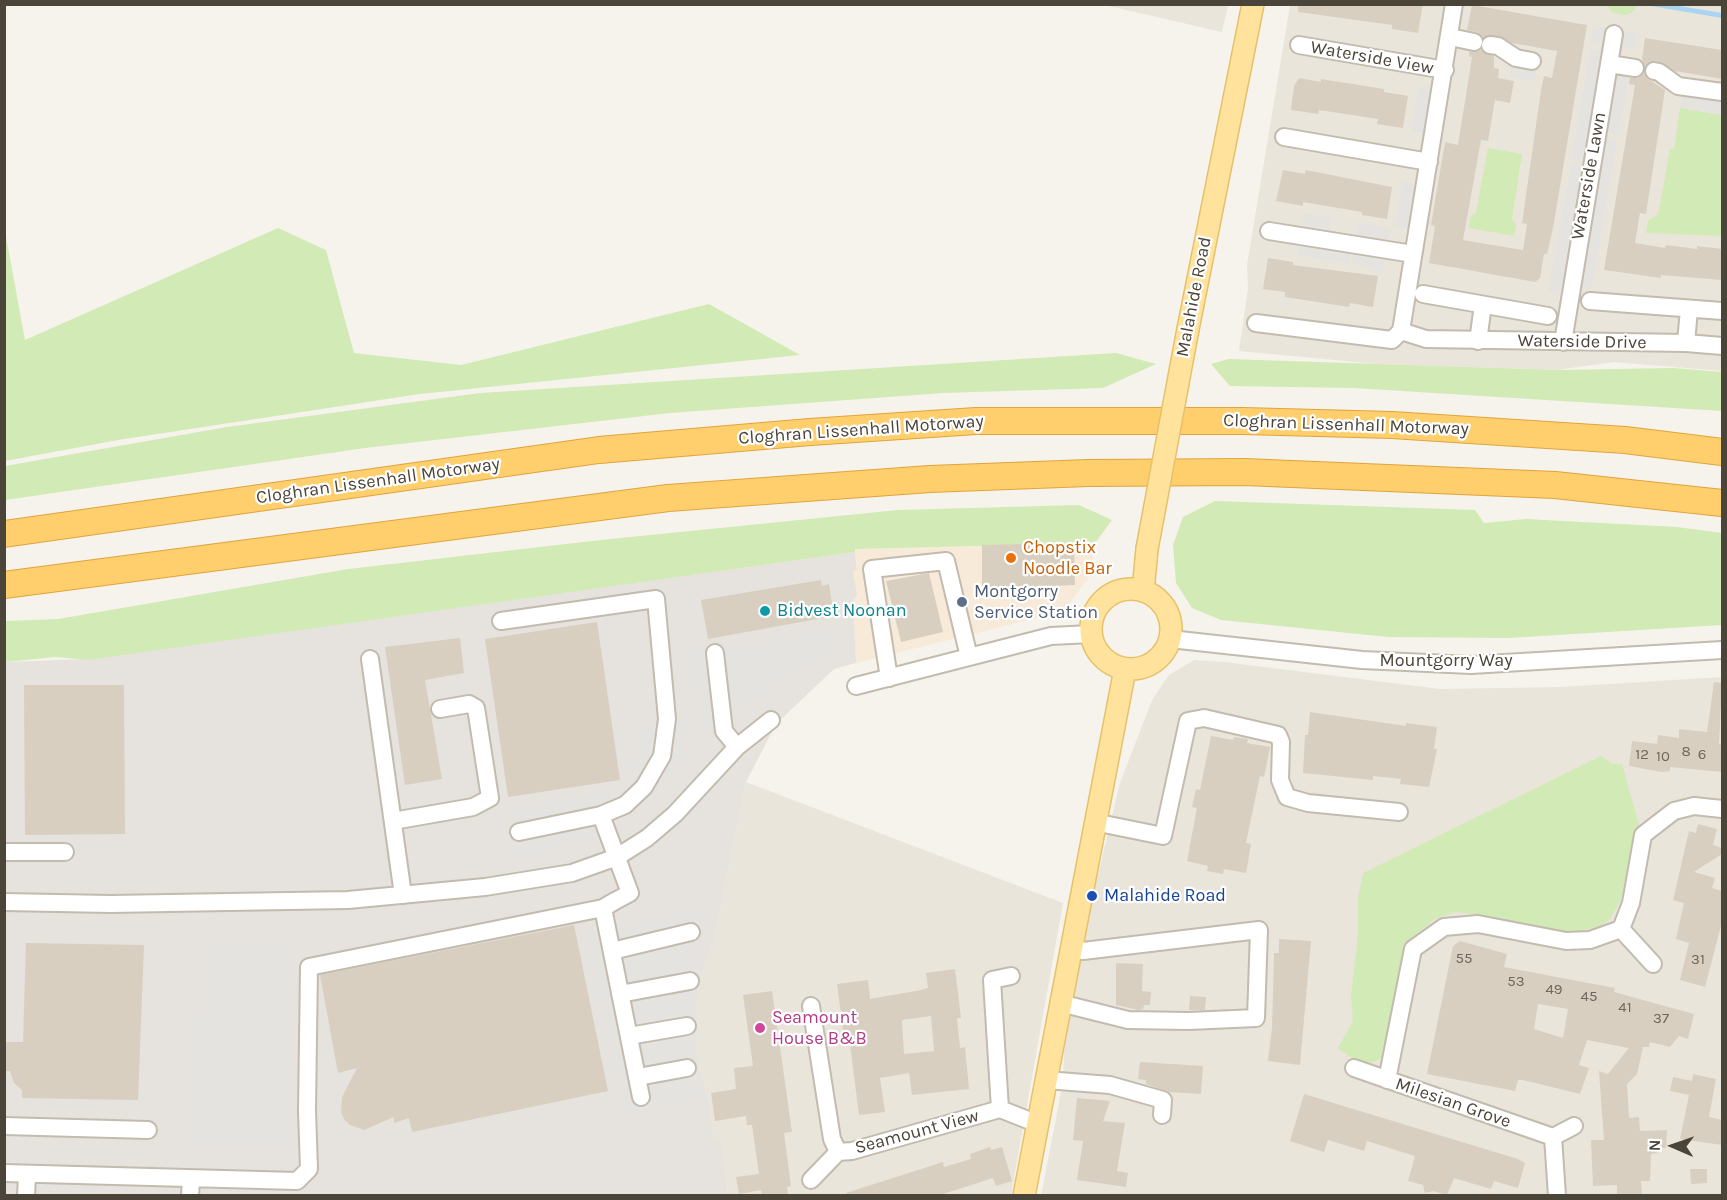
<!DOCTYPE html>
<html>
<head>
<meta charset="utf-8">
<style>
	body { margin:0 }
	#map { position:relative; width:1727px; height:1200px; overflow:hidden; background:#f6f3ec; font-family:Karla,sans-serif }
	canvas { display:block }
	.frame { position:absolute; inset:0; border:6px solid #4b4439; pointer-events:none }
	.north { position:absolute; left:1643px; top:1116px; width:60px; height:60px; -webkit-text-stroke:4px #fff; paint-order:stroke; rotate:272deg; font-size:16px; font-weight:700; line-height:24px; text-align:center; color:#4b4439 }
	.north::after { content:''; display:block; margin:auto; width:21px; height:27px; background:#4b4439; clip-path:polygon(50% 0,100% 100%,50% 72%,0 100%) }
</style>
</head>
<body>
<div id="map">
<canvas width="1727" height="1200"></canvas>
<div class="frame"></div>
<div class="north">N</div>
</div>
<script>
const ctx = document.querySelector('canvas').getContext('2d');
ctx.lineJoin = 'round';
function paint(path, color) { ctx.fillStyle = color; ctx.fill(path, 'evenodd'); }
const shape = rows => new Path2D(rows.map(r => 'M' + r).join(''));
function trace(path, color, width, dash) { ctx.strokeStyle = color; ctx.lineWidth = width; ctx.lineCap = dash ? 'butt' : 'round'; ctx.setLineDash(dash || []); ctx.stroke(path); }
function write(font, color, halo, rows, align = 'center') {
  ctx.font = font + ' Karla,sans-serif'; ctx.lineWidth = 4.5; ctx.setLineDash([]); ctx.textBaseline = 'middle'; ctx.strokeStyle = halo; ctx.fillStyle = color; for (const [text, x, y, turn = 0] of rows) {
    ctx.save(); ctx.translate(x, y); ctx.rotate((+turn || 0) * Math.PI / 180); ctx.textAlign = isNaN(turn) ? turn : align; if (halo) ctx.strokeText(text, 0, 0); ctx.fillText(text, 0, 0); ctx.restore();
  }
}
paint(shape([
	[1104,5,1228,5,1222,32],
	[1290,5,1722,5,1722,371,1614,362,1557,370,1377,364,1239,351,1248,288,1247,265],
	[1194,660,1224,662,1440,689,1560,687,1722,677,1722,1195,1041,1196,1063,1082,1064,1051,1088,916,1120,783,1152,700,1169,675],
	[746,782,1063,903,1011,1195,728,1195,721,1142,714,1142,709,1100,697,1059,698,986,714,941]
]), '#eae5da');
paint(shape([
	[1095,543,1090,576,1069,604,1057,613,856,663,853,600,853,571,857,570,855,549]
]), '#f7ead8');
paint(shape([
	[855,552,857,570,853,571,857,596,853,600,856,663,834,669,776,724,746,782,714,941,698,986,697,1059,709,1100,714,1141,721,1141,728,1195,5,1195,4,662,87,659]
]), '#e6e2dd');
paint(shape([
	[1606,5,1638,5,1631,13,1625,15,1613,13],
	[1680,108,1722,115,1722,236,1646,233,1648,220,1658,215,1670,149,1674,149],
	[1488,148,1522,154,1512,219,1516,225,1514,236,1469,228,1470,218,1476,213],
	[278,228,326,250,354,353,461,365,709,304,800,355,420,394,118,440,5,461,5,231,25,340],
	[1116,353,1156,364,1103,388,943,393,670,413,365,448,5,500,5,466,227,427,480,393],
	[1229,359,1557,370,1674,368,1722,372,1722,411,1354,388,1230,386,1211,364],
	[1215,501,1475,510,1484,523,1526,519,1677,527,1722,533,1722,625,1508,638,1388,637,1221,620,1192,608,1176,583,1173,545,1183,517],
	[1079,505,1112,520,1095,543,855,549,855,552,87,660,56,657,5,662,5,621,58,619,348,569,601,540,898,510],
	[1601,756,1612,764,1622,764,1639,825,1628,862,1621,900,1610,919,1601,926,1572,933,1482,915,1456,912,1435,919,1419,932,1407,947,1384,1056,1374,1062,1365,1063,1354,1060,1338,1048,1353,1021,1351,995,1358,934,1358,898,1363,873]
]), '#d2eab5');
paint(shape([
	[1594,27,1638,34,1635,49,1591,42],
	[1590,49,1602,51,1584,161,1571,159],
	[1512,62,1537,66,1535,81,1510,77],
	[1618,69,1630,72,1619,135,1606,133],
	[1418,87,1432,89,1425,133,1411,131],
	[1683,93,1722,100,1722,115,1680,108],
	[1604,139,1617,141,1592,288,1579,286],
	[1571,164,1582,166,1560,294,1548,291],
	[1402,181,1415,183,1407,228,1395,226],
	[1304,214,1331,218,1329,231,1302,226],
	[1358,223,1391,228,1389,240,1356,235],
	[1298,243,1351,251,1349,264,1297,255],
	[1354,251,1385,257,1383,272,1352,264],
	[841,626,831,648,739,706,731,695,730,716,710,736,700,726,690,648,734,645,743,650],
	[688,717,684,758,647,809,631,824,628,818,587,830,587,839,517,857,507,808,618,792,632,785,638,774,628,768,641,728],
	[708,906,693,982,691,1069,700,1100,624,1114,586,937],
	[293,941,285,1144,194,1141,201,943]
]), '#e5e3e0');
paint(shape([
	[1645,5,1673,5,1722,13,1722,18]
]), '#a9d4f2');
paint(shape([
	[1298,4,1423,4,1418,33,1392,29,1392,25,1298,12],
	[1472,5,1587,25,1553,228,1547,254,1544,254,1540,278,1535,282,1429,263,1435,226,1431,225,1445,142,1458,145,1472,57,1469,56,1469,52,1481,50,1494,56,1494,68,1499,69,1498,78,1514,81,1510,103,1495,100,1488,141,1481,140,1463,240,1523,250,1527,224,1522,223,1541,90,1544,76,1552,78,1557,51,1512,43,1499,36,1483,37,1477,32,1467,30],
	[1645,38,1722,50,1722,79,1675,71,1656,61,1645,66,1642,60],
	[1644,73,1648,79,1665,90,1646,214,1640,213,1635,243,1665,248,1666,245,1697,249,1697,246,1722,249,1722,280,1661,275,1661,278,1604,270,1635,85,1629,84,1630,78,1638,78],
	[1299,78,1321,82,1321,79,1384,89,1384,92,1408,96,1403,128,1377,124,1378,119,1319,110,1318,114,1291,110,1294,86],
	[1283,170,1305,174,1306,170,1392,187,1387,219,1362,215,1362,212,1303,202,1303,206,1276,201],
	[1268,258,1293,262,1293,265,1378,276,1373,307,1350,303,1349,307,1285,297,1285,292,1263,289],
	[1074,543,1075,585,982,589,982,545],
	[929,573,943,632,901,642,886,581],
	[821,580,822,586,829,584,832,604,826,605,828,617,708,639,701,600],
	[597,622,620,780,508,797,485,639],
	[460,638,464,673,425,680,442,779,405,785,385,647],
	[1714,682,1722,683,1719,744,1722,745,1722,772,1670,767,1670,771,1662,772,1629,766,1632,741,1657,744,1658,735,1679,738,1679,729,1707,732],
	[24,685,124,685,125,834,25,835],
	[1310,712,1406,726,1406,723,1437,727,1434,749,1437,749,1429,787,1400,784,1401,779,1373,776,1373,780,1303,773,1305,735,1308,735],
	[1211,736,1233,740,1234,737,1248,739,1247,743,1270,747,1264,777,1260,776,1246,843,1251,844,1246,873,1224,869,1223,874,1207,871,1208,866,1187,861,1197,808,1192,807,1196,789,1200,790],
	[1698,824,1717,829,1713,845,1722,848,1722,854,1694,872,1715,878,1712,888,1722,891,1722,922,1705,987,1680,980,1689,943,1676,939,1684,903,1673,900,1689,831,1696,833],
	[574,925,608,1091,412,1132,409,1118,394,1123,394,1117,364,1130,350,1125,344,1119,341,1112,342,1097,357,1068,338,1073,320,975],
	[1279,939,1311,941,1300,1065,1268,1061,1272,1028,1274,953,1279,953],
	[1460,941,1507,954,1504,967,1615,988,1614,992,1694,1014,1688,1039,1679,1036,1670,1047,1650,1042,1649,1047,1643,1047,1637,1074,1627,1084,1629,1118,1639,1117,1640,1131,1667,1130,1666,1148,1656,1148,1657,1153,1651,1154,1650,1181,1641,1181,1642,1196,1617,1196,1617,1185,1593,1186,1591,1140,1604,1140,1599,1071,1608,1074,1629,1048,1587,1040,1579,1065,1589,1068,1580,1094,1523,1080,1518,1080,1515,1091,1427,1074,1453,946],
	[1538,1004,1568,1009,1563,1038,1534,1029],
	[26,943,144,945,138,1100,22,1098,22,1090,14,1083,10,1071,4,1071,4,1042,23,1042],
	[1116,963,1143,964,1142,991,1151,992,1150,1005,1144,1005,1143,1009,1139,1010,1116,1005],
	[955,969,961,1018,957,1018,960,1048,965,1047,969,1089,912,1095,909,1073,880,1078,885,1112,859,1115,850,1044,845,1045,837,984,868,980,870,999,921,990,928,988,926,973],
	[931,1016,934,1051,904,1054,902,1020],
	[772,991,792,1132,784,1133,791,1186,787,1187,788,1196,762,1196,761,1190,739,1194,736,1177,759,1174,752,1125,747,1125,746,1116,715,1121,711,1093,736,1089,734,1068,753,1066,743,995],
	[1190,996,1206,997,1205,1010,1189,1010],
	[1140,1062,1203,1066,1201,1094,1169,1092,1146,1084,1146,1080,1138,1079],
	[1693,1074,1716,1079,1709,1117,1722,1120,1722,1145,1680,1139,1689,1095,1670,1091,1673,1077,1692,1081],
	[1304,1094,1518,1159,1525,1163,1518,1188,1494,1181,1491,1189,1454,1178,1447,1195,1433,1191,1425,1193,1423,1185,1408,1181,1415,1156,1367,1141,1364,1151,1328,1140,1324,1152,1290,1141],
	[1077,1098,1110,1101,1103,1121,1125,1123,1117,1171,1128,1173,1126,1187,1077,1180,1083,1141,1073,1140],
	[990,1147,991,1150,1002,1147,1012,1181,996,1186,993,1178,937,1196,847,1196,846,1193,943,1162,944,1167,971,1159,970,1154],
	[1690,1169,1707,1169,1707,1183,1691,1184]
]), '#d8cfc1');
const minor = shape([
	[1450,37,1474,42],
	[1299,45,1445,70],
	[1490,45,1498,46,1516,58,1532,61],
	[1609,64,1635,68],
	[1654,71,1659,72,1678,86,1722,92],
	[1284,137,1429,162],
	[1269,231,1413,254],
	[1423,294,1548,316],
	[1590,301,1722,311],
	[1256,323,1392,340,1401,331,1454,4],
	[1401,331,1426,339,1686,343,1722,346],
	[1478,341,1483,305],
	[1563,342,1614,34],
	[1686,343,1689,309],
	[501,621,656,599,667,719,662,756,644,787,625,805,601,815,519,832],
	[1170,639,1362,660,1471,665,1722,650],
	[715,653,724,731,737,747],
	[370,659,403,895],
	[889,678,872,569,946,561,969,657],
	[856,686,1051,636,1091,634],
	[393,821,473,807,490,798,476,708,469,704,440,709],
	[1094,822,1163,836,1188,721,1204,718,1278,735,1281,742,1280,780,1287,797,1308,803,1399,812],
	[4,852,65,852],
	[4,902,110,904,348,900,485,887,572,873,617,857,647,838,675,814,737,747,771,720],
	[603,908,641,1097],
	[1621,929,1653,964],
	[612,951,691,932],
	[620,994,690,981],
	[1060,1003,1128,1020,1189,1021,1256,1018,1259,930,1083,951,1071,946],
	[811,1006,832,1139,838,1152,852,1151,1000,1109,1038,1124],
	[629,1036,687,1026],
	[1354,1068,1553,1137,1557,1196],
	[638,1077,687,1068],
	[1046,1080,1110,1085,1163,1100,1162,1115],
	[1387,1080,1413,949,1444,927,1478,924,1566,941,1590,940,1621,929,1631,903,1643,835,1674,811,1694,806,1722,809],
	[1000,1109,992,980,1011,976],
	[4,1126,148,1130],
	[1553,1137,1574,1126],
	[4,1173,297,1181,309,1169,307,1111,309,967,603,908,615,901,630,893,601,815],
	[811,1180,838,1152],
	[26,1196,27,1175],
	[190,1196,191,1179]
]);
const major = shape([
	[1188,329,1253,4],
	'1091 629a40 40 0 1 1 80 0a40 40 0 1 1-80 0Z',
	[1143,591,1147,549],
	[1024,1196,1125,669]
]);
const highway = shape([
	[4,534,599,450,810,432,976,421,1243,421,1392,425,1625,440,1722,452],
	[4,585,668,498,930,479,1088,473,1244,472,1555,485,1722,503]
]);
trace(minor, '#c2bbae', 20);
trace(major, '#e6c16a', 24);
trace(highway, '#e0a43c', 28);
trace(minor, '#fff', 16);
trace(major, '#ffe39c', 21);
trace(highway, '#ffcf6e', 26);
const majorBridge = shape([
	[1147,549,1188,329]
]);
trace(majorBridge, '#e6c16a', 24, []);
trace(majorBridge, '#ffe39c', 21);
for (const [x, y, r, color] of [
	[1011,558,6,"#e8710a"],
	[962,602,6,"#5c6f8a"],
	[765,611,6,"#0f9aa8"],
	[1092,896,6,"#1a4fb4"],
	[760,1028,6,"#d1479c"]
]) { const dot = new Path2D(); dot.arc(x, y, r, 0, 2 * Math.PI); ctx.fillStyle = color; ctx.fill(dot); trace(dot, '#fff', 2); }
write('15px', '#6e675b', null, [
	["8",1686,752],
	["12",1642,755],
	["6",1702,755],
	["10",1663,757],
	["55",1464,959],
	["31",1698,960],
	["53",1516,982],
	["49",1554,990],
	["45",1589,997],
	["41",1625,1008],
	["37",1661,1019]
]);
write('18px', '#4b4439', '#fff', [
	["Waterside View",1372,58,10],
	["Waterside Lawn",1589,176,-80],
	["Malahide Road",1194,297,-79],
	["Waterside Drive",1582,342,1],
	["Cloghran Lissenhall Motorway",1346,425,2],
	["Cloghran Lissenhall Motorway",861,430,-4],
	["Cloghran Lissenhall Motorway",378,481,-8],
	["Mountgorry Way",1446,661],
	["Milesian Grove",1453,1103,19],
	["Seamount View",917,1132,-15]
]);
write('18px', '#c56008', '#fff', [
	["Chopstix",1023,548],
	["Noodle Bar",1023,569]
], 'left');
write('18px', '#4e5e75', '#fff', [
	["Montgorry",974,592],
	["Service Station",974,613]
], 'left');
write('18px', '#0d838f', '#fff', [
	["Bidvest Noonan",777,611]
], 'left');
write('18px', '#164399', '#fff', [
	["Malahide Road",1104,896]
], 'left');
write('18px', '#b23c85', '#fff', [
	["Seamount",772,1018],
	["House B&B",772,1039]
], 'left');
</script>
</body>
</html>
